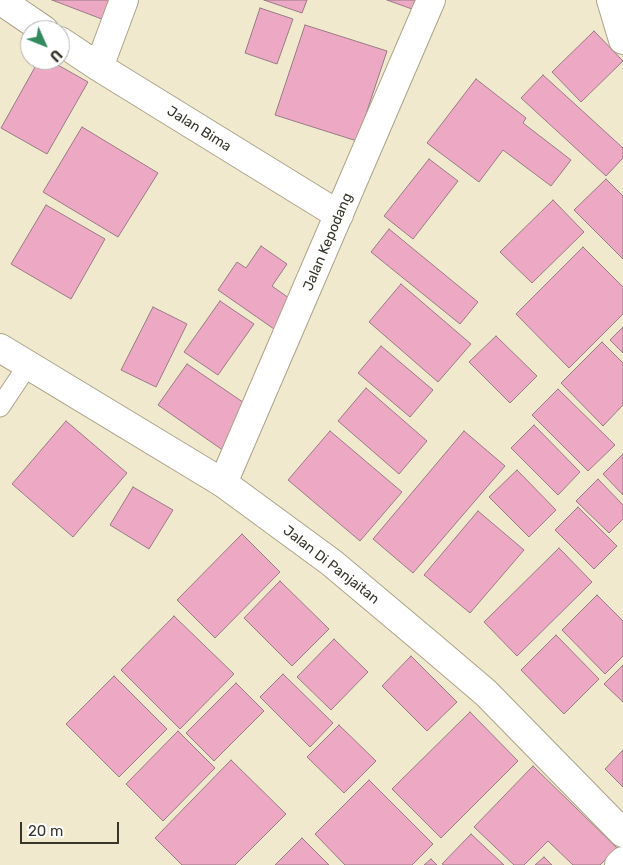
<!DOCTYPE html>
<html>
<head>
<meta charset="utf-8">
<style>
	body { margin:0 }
	#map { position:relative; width:623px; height:865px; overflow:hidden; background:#f1e9ce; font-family:Rubik,sans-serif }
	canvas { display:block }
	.north { position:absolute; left:20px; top:20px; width:50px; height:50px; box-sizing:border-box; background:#fff; border:1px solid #afaeaa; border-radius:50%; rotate:134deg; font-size:14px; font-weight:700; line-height:20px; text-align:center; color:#38352a }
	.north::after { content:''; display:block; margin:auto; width:18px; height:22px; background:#338a5e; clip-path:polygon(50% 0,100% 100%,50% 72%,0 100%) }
	.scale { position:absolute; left:20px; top:822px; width:99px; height:22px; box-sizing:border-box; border:2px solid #38352a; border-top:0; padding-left:6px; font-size:15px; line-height:18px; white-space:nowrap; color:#38352a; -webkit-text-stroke:4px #fff; paint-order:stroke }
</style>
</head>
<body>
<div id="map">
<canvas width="623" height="865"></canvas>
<div class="north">U</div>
<div class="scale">20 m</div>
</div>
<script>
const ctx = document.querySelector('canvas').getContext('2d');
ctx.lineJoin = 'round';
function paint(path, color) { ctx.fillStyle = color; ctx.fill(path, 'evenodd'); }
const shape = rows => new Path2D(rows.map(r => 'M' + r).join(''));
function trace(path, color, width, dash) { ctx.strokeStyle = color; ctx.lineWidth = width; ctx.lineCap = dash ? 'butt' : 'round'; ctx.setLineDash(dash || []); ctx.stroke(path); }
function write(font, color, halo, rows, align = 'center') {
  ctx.font = font + ' Rubik,sans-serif'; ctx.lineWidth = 4; ctx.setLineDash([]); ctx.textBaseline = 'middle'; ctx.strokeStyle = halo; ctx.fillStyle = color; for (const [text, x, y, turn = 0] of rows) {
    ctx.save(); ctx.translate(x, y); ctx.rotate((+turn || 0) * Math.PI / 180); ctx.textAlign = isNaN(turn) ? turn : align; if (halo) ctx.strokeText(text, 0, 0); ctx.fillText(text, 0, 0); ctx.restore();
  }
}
const building = shape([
	[52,0,115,0,107,21,52,0],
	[264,0,307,0,302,13,264,0],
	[387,0,415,0,412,9,387,0],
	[260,8,293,19,277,64,245,53,260,8],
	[305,25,387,51,357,141,275,115,305,25],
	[594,31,623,61,581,102,552,72,594,31],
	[39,60,49,60,88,82,47,154,1,128,39,60],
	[543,75,623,148,623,158,606,176,521,98,543,75],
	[476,79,526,118,523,123,571,160,551,186,503,150,479,182,427,143,476,79],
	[82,127,158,173,118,237,43,192,82,127],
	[429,159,458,181,413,239,384,216,429,159],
	[606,179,623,196,623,259,574,210,606,179],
	[553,200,584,232,532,283,500,252,553,200],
	[46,205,105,239,71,299,11,264,46,205],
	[389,229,478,302,460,324,371,252,389,229],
	[261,246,287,264,272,286,293,301,274,329,218,290,237,262,246,268,261,246],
	[583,247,623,287,623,314,569,368,516,314,583,247],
	[401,284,471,344,438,382,369,322,401,284],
	[220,301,254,324,218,375,184,352,220,301],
	[153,307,187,324,156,387,121,370,153,307],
	[623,327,623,353,610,340,623,327],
	[496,336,537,376,510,403,469,362,496,336],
	[602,342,623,363,623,405,603,426,561,383,602,342],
	[381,346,433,390,410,417,358,373,381,346],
	[187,364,253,409,224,451,158,405,187,364],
	[366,388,427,441,399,474,338,421,366,388],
	[558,389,615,445,588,471,532,415,558,389],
	[66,421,127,473,73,537,12,484,66,421],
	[534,425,580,472,558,495,511,448,534,425],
	[330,431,402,492,360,541,288,480,330,431],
	[464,431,505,466,413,573,373,539,464,431],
	[623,454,623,495,603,474,623,454],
	[517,470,556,510,529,537,489,497,517,470],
	[598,479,623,505,623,519,609,533,576,501,598,479],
	[133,487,173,510,149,549,110,525,133,487],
	[578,507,617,546,594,569,555,530,578,507],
	[478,511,524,550,470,613,424,575,478,511],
	[242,534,280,572,215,638,177,600,242,534],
	[559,548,592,582,517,656,484,622,559,548],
	[280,581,329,629,292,666,244,618,280,581],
	[597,595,623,621,623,656,605,674,562,630,597,595],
	[174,616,234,674,180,729,121,670,174,616],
	[556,635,599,679,564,714,521,670,556,635],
	[334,639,368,672,331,710,297,677,334,639],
	[411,656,457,702,427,731,382,686,411,656],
	[623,665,623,702,604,684,623,665],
	[283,674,333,723,310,747,260,697,283,674],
	[114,676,167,729,119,777,66,724,114,676],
	[236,683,264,711,214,761,186,733,236,683],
	[470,712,518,761,441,838,392,789,470,712],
	[339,725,376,761,344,793,307,757,339,725],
	[178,731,215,768,163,821,126,784,178,731],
	[623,750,623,787,605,769,623,750],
	[231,760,286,814,235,865,182,865,155,838,231,760],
	[533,766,617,848,600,865,573,865,548,841,524,865,514,865,474,827,533,766],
	[369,780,433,844,412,865,345,865,315,834,369,780],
	[471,834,504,865,444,865,442,864,471,834],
	[302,838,329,865,275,865,302,838],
	[544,857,552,865,535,865,544,857],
	[431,859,437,865,424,865,431,859]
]);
paint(building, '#eda9c3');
trace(building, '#977b85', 1);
const lane = shape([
	[0,407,28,365]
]);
const street = shape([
	[0,0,44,30],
	[611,0,623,40],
	[60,41,99,67,339,215],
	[99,67,124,0],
	[223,483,431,0]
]);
const secondary = shape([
	[0,348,223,483,332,563,432,647,486,693,623,833],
	[619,865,623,861]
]);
trace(lane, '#aba38a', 21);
trace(street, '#aba38a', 30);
trace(secondary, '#aba38a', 30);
trace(lane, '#fff', 19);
trace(street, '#fff', 28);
trace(secondary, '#fff', 28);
write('14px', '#38352a', '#fff', [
	["Jalan Bima",199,129,32],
	["Jalan Kepodang",328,242,-67],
	["Jalan Di Panjaitan",331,565,38]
]);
</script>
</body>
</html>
